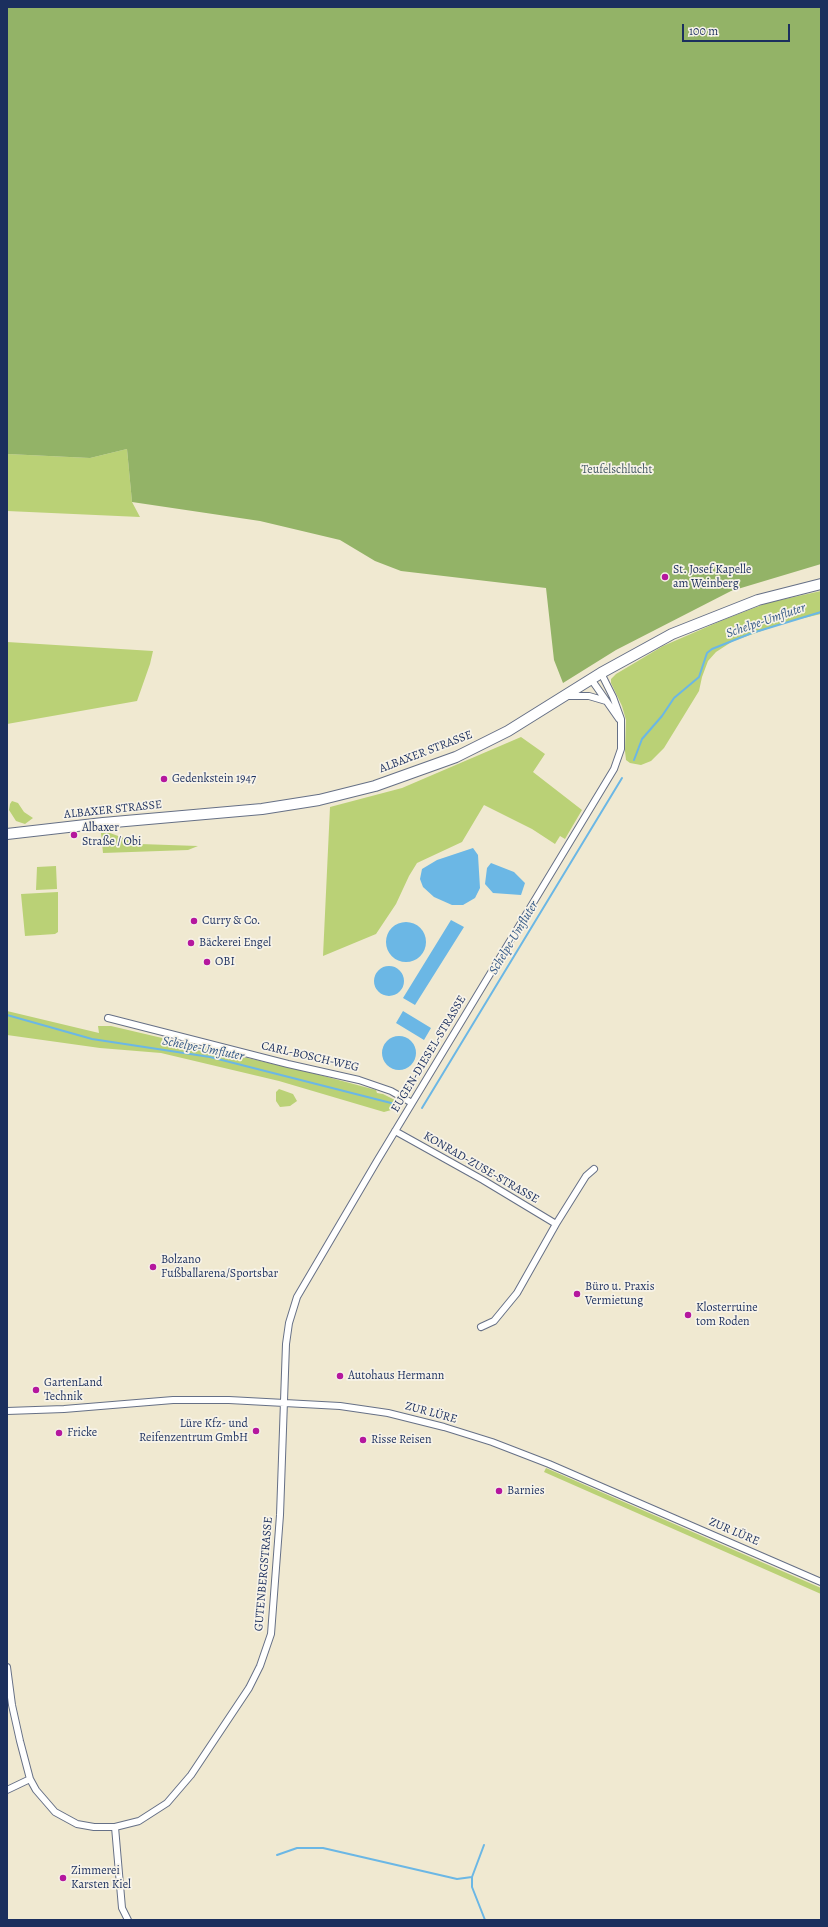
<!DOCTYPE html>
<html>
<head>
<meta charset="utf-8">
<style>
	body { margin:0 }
	#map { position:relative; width:828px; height:1927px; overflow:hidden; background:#f0e9d1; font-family:Alegreya,serif }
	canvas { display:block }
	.frame { position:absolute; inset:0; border:8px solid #1b2f5e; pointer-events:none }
	.scale { position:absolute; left:682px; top:24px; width:108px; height:18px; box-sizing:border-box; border:2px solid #1b2f5e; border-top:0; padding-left:5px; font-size:12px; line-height:14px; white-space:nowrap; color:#1b2f5e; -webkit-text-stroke:3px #f7f3e8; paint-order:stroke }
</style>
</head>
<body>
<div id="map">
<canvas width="828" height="1927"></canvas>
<div class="frame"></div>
<div class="scale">100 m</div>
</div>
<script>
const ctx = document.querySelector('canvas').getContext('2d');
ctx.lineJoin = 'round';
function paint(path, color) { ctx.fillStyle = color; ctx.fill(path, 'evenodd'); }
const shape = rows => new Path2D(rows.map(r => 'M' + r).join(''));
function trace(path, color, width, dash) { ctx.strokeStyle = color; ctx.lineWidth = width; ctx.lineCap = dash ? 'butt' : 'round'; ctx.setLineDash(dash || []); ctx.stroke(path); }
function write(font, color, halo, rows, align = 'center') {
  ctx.font = font + ' Alegreya,serif'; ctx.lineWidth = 3.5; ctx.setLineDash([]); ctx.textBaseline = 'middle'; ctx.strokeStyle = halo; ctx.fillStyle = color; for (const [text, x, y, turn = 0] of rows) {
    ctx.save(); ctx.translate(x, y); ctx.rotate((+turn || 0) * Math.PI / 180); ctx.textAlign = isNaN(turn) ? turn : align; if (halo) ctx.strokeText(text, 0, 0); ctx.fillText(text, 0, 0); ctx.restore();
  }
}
paint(shape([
	[127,449,132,502,140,517,7,511,7,454,90,458],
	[821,591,821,614,787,622,733,641,716,652,708,661,702,677,699,691,664,748,651,761,641,765,630,763,626,760,625,751,626,720,622,706,611,683,611,679,616,674,663,646,723,620,767,603],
	[7,642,153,651,150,664,137,701,7,724],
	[521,737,545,754,533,772,582,810,565,839,560,836,555,844,532,829,484,805,462,842,417,863,409,876,396,904,376,934,323,956,330,807,402,788],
	[12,801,18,803,24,812,33,818,25,824,16,821,9,810,10,804],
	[101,833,110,833,140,844,198,846,188,850,103,853],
	[56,866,57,889,36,890,37,867],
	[58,892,58,932,55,934,25,936,21,894],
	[7,1011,99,1033,98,1026,111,1026,316,1074,376,1090,377,1093,383,1094,395,1100,395,1109,384,1112,279,1081,161,1053,100,1048,7,1035],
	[279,1089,293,1094,297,1101,290,1106,280,1107,276,1101,276,1092],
	[546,1468,821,1588,821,1594,544,1472]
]), '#bad176');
paint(shape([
	[7,7,821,7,821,564,731,591,616,650,563,683,554,660,546,588,401,571,375,561,340,540,260,521,132,502,127,449,90,458,7,454]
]), '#93b367');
paint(shape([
	[473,848,478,855,480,888,475,898,463,905,452,905,434,897,423,887,420,879,422,869,437,860],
	[491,863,514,872,525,883,521,895,493,893,485,884,487,868],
	[451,920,464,927,415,1005,403,998],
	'386 942a20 20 0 1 1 40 0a20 20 0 1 1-40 0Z',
	'374 981a15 15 0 1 1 30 0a15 15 0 1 1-30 0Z',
	[403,1011,431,1028,424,1040,396,1023],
	'382 1053a17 17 0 1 1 34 0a17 17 0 1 1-34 0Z'
]), '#6bb7e5');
trace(shape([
	[634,760,642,739,662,716,674,698,699,677,707,653,712,649,752,633,821,612],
	[7,1015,92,1039,210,1057,395,1104],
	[422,1108,622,778],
	[484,1845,472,1877,472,1887,485,1920],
	[277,1855,297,1848,323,1848,457,1879,472,1877]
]), '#6bb7e5', 2);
const minor = shape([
	[591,679,619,719],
	[567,696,589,696,606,701],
	[108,1018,288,1064,359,1080,391,1091,412,1103],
	[395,1131,483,1180,556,1224,586,1176,594,1169],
	[481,1327,494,1321,517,1293,556,1224],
	[7,1411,64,1409,173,1400,229,1400,340,1406,388,1413,444,1427,492,1442,549,1464,821,1582],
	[7,1667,12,1705,20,1741,30,1779,36,1790,55,1812,77,1824,94,1827,115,1827,139,1821,167,1803,191,1775,249,1688,260,1666,271,1634,280,1515,286,1344,289,1323,297,1297,377,1161,614,769,621,749,621,719,613,697,601,673],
	[7,1790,30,1779],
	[115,1827,122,1908,128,1920]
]);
const primary = shape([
	[7,834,103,823,262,809,319,800,375,786,456,757,508,731,601,673,672,634,758,600,821,584]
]);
trace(minor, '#667086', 8);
trace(primary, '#667086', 12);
trace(minor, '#fff', 6);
trace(primary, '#fff', 10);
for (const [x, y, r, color] of [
	[665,577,4,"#b5179e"],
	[164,779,4,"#b5179e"],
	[74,835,4,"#b5179e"],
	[194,921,4,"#b5179e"],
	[191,943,4,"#b5179e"],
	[207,962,4,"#b5179e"],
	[153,1267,4,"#b5179e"],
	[577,1294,4,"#b5179e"],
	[688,1315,4,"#b5179e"],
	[340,1376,4,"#b5179e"],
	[36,1390,4,"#b5179e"],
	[256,1431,4,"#b5179e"],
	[59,1433,4,"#b5179e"],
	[363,1440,4,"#b5179e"],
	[499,1491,4,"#b5179e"],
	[63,1878,4,"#b5179e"]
]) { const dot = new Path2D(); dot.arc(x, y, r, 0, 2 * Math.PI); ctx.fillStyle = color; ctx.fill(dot); trace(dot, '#f7f3e8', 1.5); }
write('12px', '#435864', '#f7f3e8', [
	["Teufelschlucht",617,470]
]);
write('12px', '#1b2f5e', '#f7f3e8', [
	["St. Josef Kapelle",673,570],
	["am Weinberg",673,584],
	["Gedenkstein 1947",172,779],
	["Albaxer",82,828],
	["Straße / Obi",82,842],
	["Curry & Co.",202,921],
	["Bäckerei Engel",199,943],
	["OBI",215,962],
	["Bolzano",161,1260],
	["Fußballarena/Sportsbar",161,1274],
	["Büro u. Praxis",585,1287],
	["Vermietung",585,1301],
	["Klosterruine",696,1308],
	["tom Roden",696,1322],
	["Autohaus Hermann",348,1376],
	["GartenLand",44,1383],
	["Technik",44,1397],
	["Lüre Kfz- und",248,1424,"right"],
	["Reifenzentrum GmbH",248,1438,"right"],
	["Fricke",67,1433],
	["Risse Reisen",371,1440],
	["Barnies",507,1491],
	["Zimmerei",71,1871],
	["Karsten Kiel",71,1885]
], 'left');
write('12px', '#1b2f5e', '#f7f3e8', [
	["ALBAXER STRASSE",426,752,-21],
	["ALBAXER STRASSE",113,810,-6],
	["EUGEN-DIESEL-STRASSE",429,1054,-59],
	["CARL-BOSCH-WEG",310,1057,13],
	["KONRAD-ZUSE-STRASSE",481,1168,30],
	["ZUR LÜRE",431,1413,15],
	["ZUR LÜRE",734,1532,23],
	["GUTENBERGSTRASSE",264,1574,-85]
]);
write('italic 13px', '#335886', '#f7f3e8', [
	["Schelpe-Umfluter",766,621,-19],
	["Schelpe-Umfluter",514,938,-59],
	["Schelpe-Umfluter",203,1049,11]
]);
</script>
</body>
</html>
